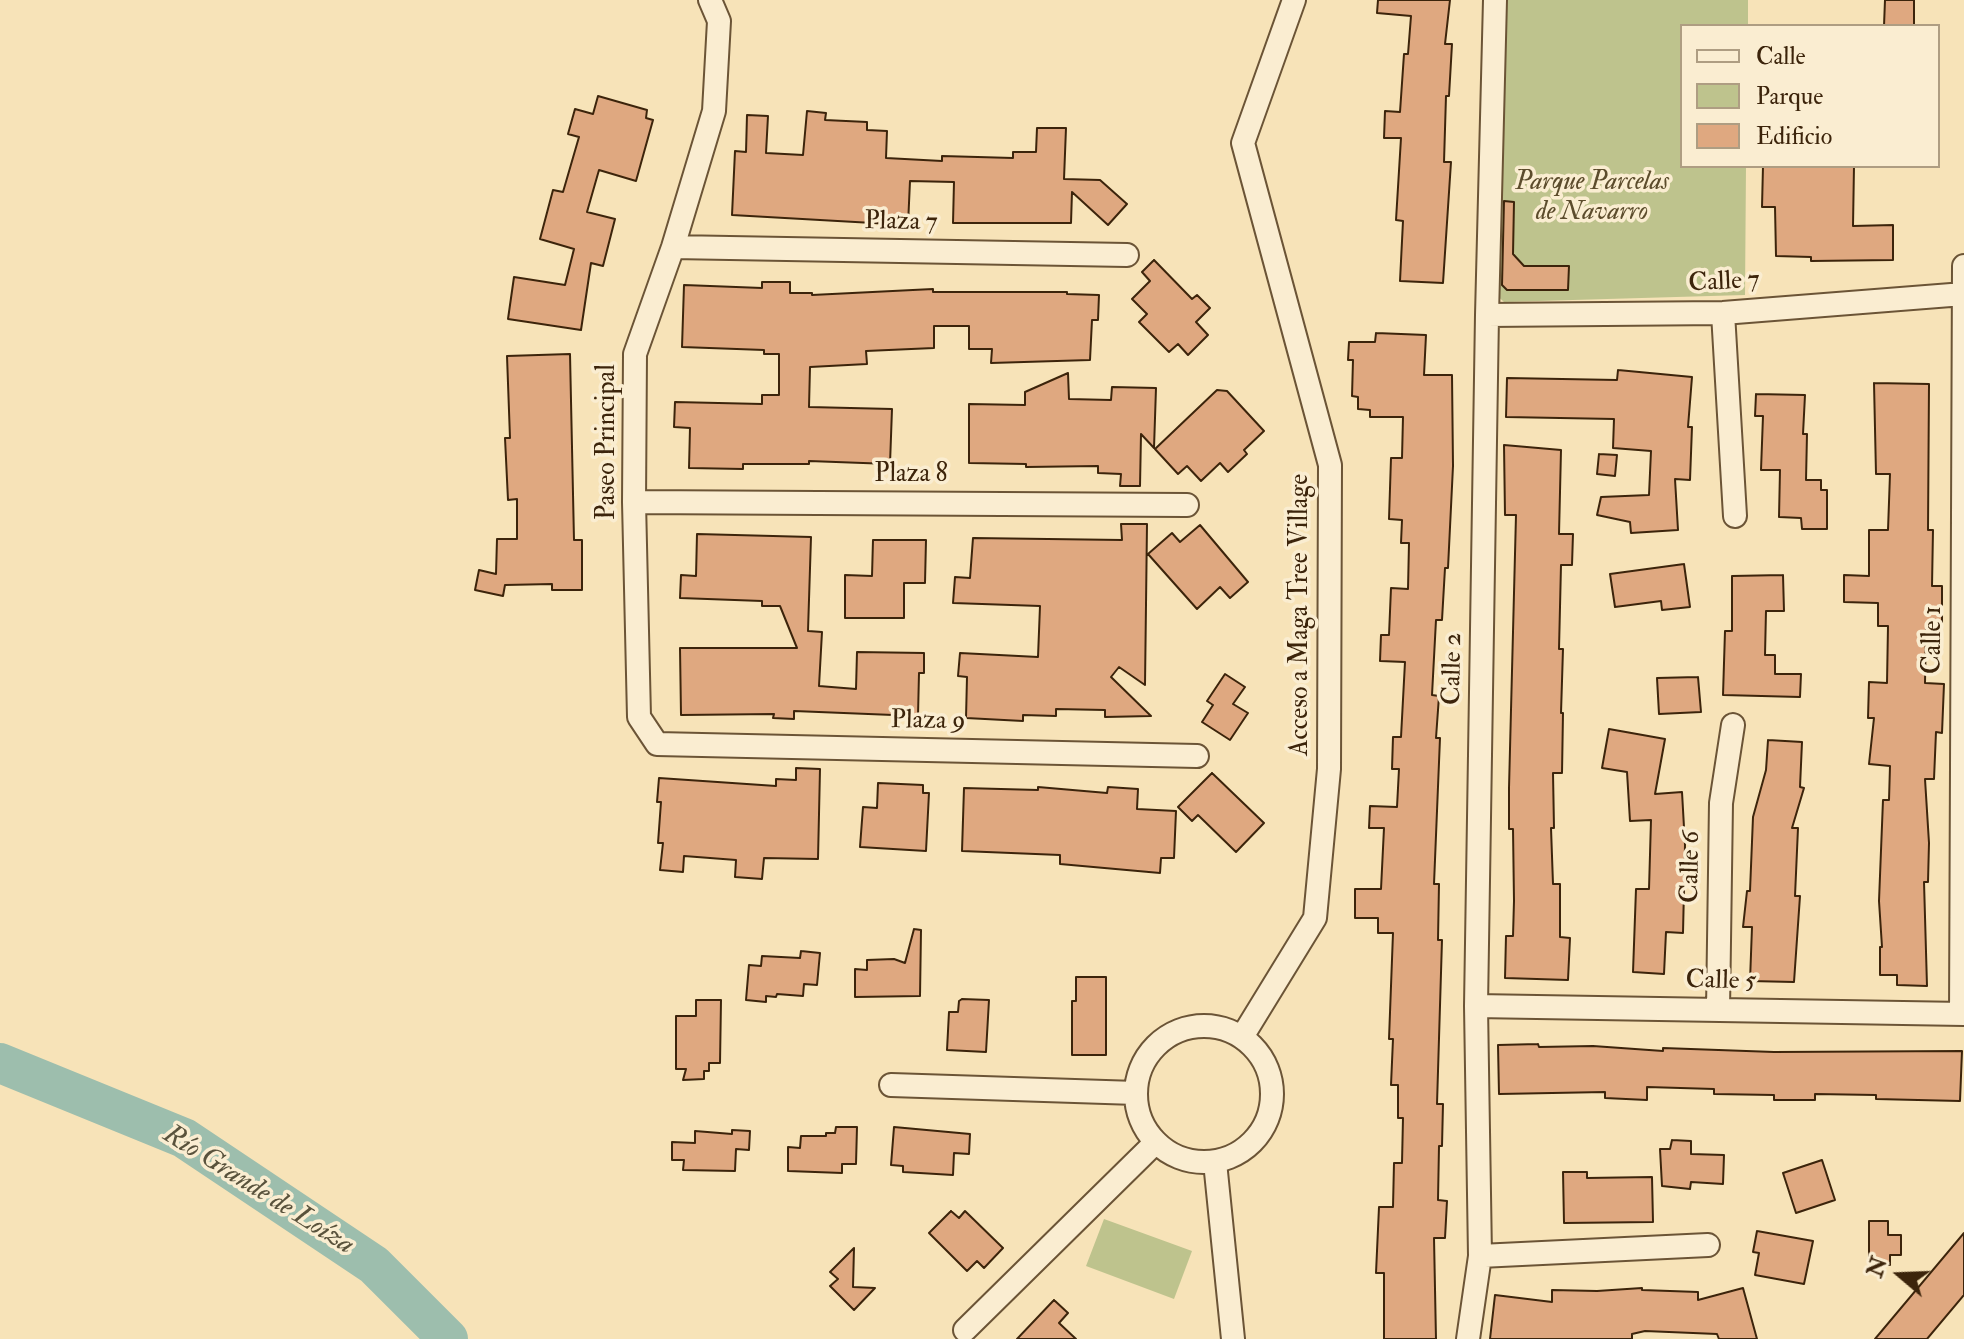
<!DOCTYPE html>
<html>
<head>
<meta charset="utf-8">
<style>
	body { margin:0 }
	#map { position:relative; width:1964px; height:1339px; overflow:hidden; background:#f7e3b8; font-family:"IM FELL Double Pica",serif }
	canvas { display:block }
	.legend { position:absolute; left:1680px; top:24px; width:260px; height:144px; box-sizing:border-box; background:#faedd1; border:2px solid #ae9d82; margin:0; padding:10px 14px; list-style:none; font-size:24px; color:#3c240b }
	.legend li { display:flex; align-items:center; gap:16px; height:40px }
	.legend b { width:40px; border:2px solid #ae9d82 }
	.north { position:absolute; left:1860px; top:1235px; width:80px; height:80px; -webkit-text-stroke:6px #faedd1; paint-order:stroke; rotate:289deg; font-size:22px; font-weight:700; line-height:32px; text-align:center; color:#3c240b }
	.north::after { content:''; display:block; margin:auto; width:28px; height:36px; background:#3c240b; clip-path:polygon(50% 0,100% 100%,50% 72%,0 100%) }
</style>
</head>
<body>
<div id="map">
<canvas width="1964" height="1339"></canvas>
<ul class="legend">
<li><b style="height:10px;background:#faedd1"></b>Calle</li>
<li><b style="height:22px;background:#bec38d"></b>Parque</li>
<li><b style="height:22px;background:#dfa880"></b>Edificio</li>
</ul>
<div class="north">N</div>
</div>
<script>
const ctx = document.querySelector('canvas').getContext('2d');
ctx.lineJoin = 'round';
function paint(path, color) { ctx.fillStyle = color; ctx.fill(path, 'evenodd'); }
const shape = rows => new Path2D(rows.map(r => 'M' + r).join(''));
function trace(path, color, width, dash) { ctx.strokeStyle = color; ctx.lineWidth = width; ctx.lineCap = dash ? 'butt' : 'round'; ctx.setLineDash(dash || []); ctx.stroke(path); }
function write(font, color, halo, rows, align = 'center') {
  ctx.font = font + ' "IM FELL Double Pica",serif'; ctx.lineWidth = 7; ctx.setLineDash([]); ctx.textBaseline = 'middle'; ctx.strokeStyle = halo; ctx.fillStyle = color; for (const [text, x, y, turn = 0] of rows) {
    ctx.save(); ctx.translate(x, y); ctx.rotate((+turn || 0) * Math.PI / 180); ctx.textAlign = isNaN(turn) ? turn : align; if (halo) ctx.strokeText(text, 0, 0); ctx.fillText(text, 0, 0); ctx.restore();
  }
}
paint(shape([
	[1501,0,1748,0,1748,26,1682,26,1682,166,1746,166,1745,295,1504,302,1492,291],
	[1104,1219,1192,1251,1174,1299,1086,1266]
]), '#bec38d');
trace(shape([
	[0,1063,184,1138,374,1265,448,1339]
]), '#9dbead', 40);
const building = shape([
	[1378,0,1450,0,1445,44,1452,44,1449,96,1446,96,1444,162,1451,162,1443,283,1400,281,1403,221,1396,220,1401,138,1384,138,1385,111,1400,112,1404,54,1408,54,1411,16,1377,13,1378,0],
	[1885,0,1914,0,1914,26,1884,26,1885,0],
	[598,96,647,110,646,118,653,120,636,181,599,170,587,212,615,219,603,266,591,263,581,330,508,319,514,277,565,285,574,249,540,239,553,190,563,192,579,137,568,134,575,109,593,114,598,96],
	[807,111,826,113,825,120,867,122,867,130,887,131,886,158,942,161,942,156,1013,158,1013,152,1036,152,1037,128,1066,128,1064,179,1100,180,1127,204,1108,225,1072,192,1071,223,953,223,954,182,910,181,908,225,732,215,735,151,746,152,747,115,768,116,766,153,803,155,807,111],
	[1763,166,1854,166,1853,226,1893,225,1893,260,1811,261,1811,257,1776,256,1775,207,1762,207,1763,166],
	[1504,201,1514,202,1513,254,1524,266,1569,266,1568,290,1507,290,1502,285,1504,201],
	[1154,260,1192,299,1197,295,1210,308,1196,322,1208,335,1188,355,1178,344,1169,352,1139,322,1147,314,1132,299,1150,281,1142,272,1154,260],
	[762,282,790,282,790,293,812,293,812,295,933,289,933,292,1067,292,1067,294,1099,295,1098,320,1092,320,1090,360,991,363,992,349,969,349,969,326,934,326,934,348,866,351,867,364,810,367,809,407,892,409,890,464,809,461,809,464,743,464,743,469,689,468,690,428,674,427,675,402,762,404,762,395,779,395,779,354,764,354,764,350,682,347,684,285,762,288,762,282],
	[1376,333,1426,335,1424,375,1452,375,1453,466,1448,568,1445,568,1442,620,1436,620,1432,695,1439,696,1436,738,1440,738,1434,884,1439,884,1438,940,1442,940,1437,1104,1443,1104,1442,1146,1439,1146,1438,1200,1447,1201,1445,1238,1434,1238,1436,1339,1384,1339,1384,1273,1376,1273,1379,1207,1393,1207,1394,1163,1402,1163,1403,1118,1398,1118,1398,1085,1391,1085,1393,1039,1389,1039,1393,933,1378,933,1378,918,1355,918,1355,889,1381,889,1384,828,1369,828,1370,806,1397,807,1399,769,1392,769,1393,737,1401,737,1405,662,1380,661,1381,635,1389,635,1391,588,1408,589,1409,543,1401,543,1402,520,1389,519,1391,458,1402,458,1403,417,1370,417,1370,410,1358,409,1358,397,1352,396,1353,360,1348,360,1349,342,1375,342,1376,333],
	[570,354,574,540,582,540,582,590,552,590,552,584,505,585,503,596,475,590,479,570,496,574,497,539,517,539,517,499,508,500,505,438,510,438,507,356,570,354],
	[1618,370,1692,377,1688,427,1692,427,1690,480,1675,479,1678,530,1631,533,1630,522,1597,515,1601,497,1649,495,1651,451,1613,448,1614,419,1506,417,1507,378,1617,380,1618,370],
	[1068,373,1069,399,1111,400,1112,387,1156,388,1154,448,1141,434,1140,486,1120,486,1121,474,1098,473,1098,466,1026,467,1026,464,969,463,969,404,1025,405,1025,392,1068,373],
	[1874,383,1929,384,1928,530,1933,530,1932,586,1942,586,1942,626,1926,626,1925,683,1944,684,1942,733,1936,732,1934,779,1925,779,1929,843,1928,882,1924,882,1927,986,1897,985,1897,975,1880,975,1880,947,1882,947,1879,901,1883,800,1889,800,1890,766,1869,764,1874,718,1868,718,1869,682,1887,683,1888,626,1878,626,1878,603,1844,602,1844,575,1869,576,1869,530,1888,530,1890,474,1876,474,1874,383],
	[1217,390,1227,391,1264,431,1244,450,1247,454,1228,472,1220,463,1201,481,1187,466,1178,474,1155,449,1217,390],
	[1756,394,1805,395,1803,434,1807,434,1806,480,1821,480,1821,490,1827,490,1827,529,1802,529,1801,518,1779,517,1780,470,1761,470,1763,416,1755,416,1756,394],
	[1504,445,1561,450,1559,534,1573,534,1572,565,1561,565,1559,649,1563,649,1561,713,1563,713,1562,773,1553,773,1554,828,1551,828,1553,884,1560,884,1560,937,1570,938,1568,980,1505,978,1506,936,1513,936,1514,901,1513,829,1509,829,1509,788,1516,515,1505,515,1504,445],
	[1599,454,1617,455,1615,476,1597,474,1599,454],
	[1121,524,1147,524,1145,685,1119,667,1111,677,1151,716,1105,717,1105,710,1056,709,1056,716,1023,715,1023,721,966,718,967,677,958,676,960,653,1038,657,1040,606,953,603,955,577,970,578,973,538,1122,540,1121,524],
	[1200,525,1248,582,1230,598,1220,587,1197,609,1148,554,1172,533,1180,542,1200,525],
	[697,534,811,537,808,631,822,632,819,686,856,689,857,652,924,653,924,673,919,673,918,716,794,711,794,719,773,718,774,714,681,715,680,648,797,648,780,606,762,606,762,601,680,598,681,575,696,576,697,534],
	[873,540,926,540,925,583,904,583,904,618,845,618,845,575,872,576,873,540],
	[1684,564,1690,607,1662,610,1661,601,1615,607,1610,574,1684,564],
	[1783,575,1784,611,1766,611,1765,655,1775,655,1775,674,1801,674,1800,697,1723,695,1725,631,1732,631,1732,576,1783,575],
	[1225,674,1245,687,1233,704,1248,713,1230,740,1202,722,1213,705,1207,701,1225,674],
	[1698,677,1701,712,1659,714,1657,678,1698,677],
	[1609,729,1665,739,1655,794,1682,792,1685,845,1683,933,1666,932,1664,974,1633,972,1636,889,1649,889,1651,820,1630,821,1627,772,1602,768,1609,729],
	[1768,740,1802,742,1800,787,1804,788,1792,828,1798,828,1795,896,1800,896,1794,982,1750,981,1752,927,1743,927,1747,891,1750,891,1753,817,1766,770,1768,740],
	[796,768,820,769,818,859,764,858,762,879,735,877,736,860,684,856,683,872,660,870,663,843,658,843,661,802,657,802,659,778,776,786,776,779,796,780,796,768],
	[1212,773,1264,823,1236,852,1198,815,1192,821,1178,807,1212,773],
	[878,783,923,785,923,793,929,793,926,851,860,847,863,807,877,808,878,783],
	[1038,787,1107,793,1108,787,1138,789,1137,809,1176,811,1174,858,1161,858,1160,873,1060,864,1060,855,962,851,964,788,1038,790,1038,787],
	[914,929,921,930,920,996,855,997,855,969,867,970,867,960,894,959,905,963,914,929],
	[801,951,820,953,817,985,804,984,803,996,777,994,776,997,766,996,766,1002,746,1000,749,965,761,966,762,956,800,958,801,951],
	[1076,977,1106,977,1106,1055,1072,1055,1072,1001,1076,1001,1076,977],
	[962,999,989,1000,986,1052,947,1050,949,1012,958,1012,959,1001,962,999],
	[696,1000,721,1000,720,1063,709,1063,709,1071,704,1071,704,1079,683,1080,686,1069,676,1069,676,1016,696,1016,696,1000],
	[1538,1044,1539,1047,1593,1046,1663,1051,1663,1048,1774,1052,1962,1051,1960,1101,1876,1099,1876,1095,1815,1094,1815,1100,1774,1100,1774,1095,1714,1094,1714,1089,1647,1087,1647,1100,1605,1098,1605,1092,1499,1094,1498,1045,1538,1044],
	[836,1127,857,1127,856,1164,842,1164,842,1173,788,1171,788,1147,800,1148,801,1136,826,1136,826,1133,835,1133,836,1127],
	[894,1127,970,1134,969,1154,954,1153,953,1175,903,1172,903,1166,891,1165,894,1127],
	[732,1130,750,1131,749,1150,736,1149,735,1171,683,1170,684,1160,672,1160,672,1142,695,1143,695,1131,732,1134,732,1130],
	[1672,1140,1691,1141,1691,1154,1724,1155,1723,1184,1691,1182,1690,1189,1662,1186,1660,1149,1670,1149,1672,1140],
	[1822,1160,1835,1200,1796,1213,1783,1173,1822,1160],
	[1563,1172,1587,1172,1587,1178,1652,1177,1653,1222,1564,1223,1563,1172],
	[951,1211,959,1218,965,1211,1003,1248,984,1268,977,1261,967,1271,929,1233,951,1211],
	[1869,1221,1888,1221,1888,1235,1901,1235,1901,1255,1890,1255,1890,1265,1869,1265,1869,1221],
	[1757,1231,1813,1241,1804,1284,1755,1275,1759,1253,1753,1252,1757,1231],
	[1964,1233,1964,1295,1927,1339,1875,1339,1964,1233],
	[854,1248,853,1287,875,1288,854,1310,830,1286,838,1279,830,1272,854,1248],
	[1642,1288,1642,1290,1698,1292,1698,1300,1743,1288,1757,1339,1719,1339,1717,1334,1645,1331,1632,1334,1632,1339,1490,1339,1495,1295,1552,1302,1552,1290,1597,1291,1642,1288],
	[1054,1300,1068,1313,1059,1323,1076,1339,1017,1339,1054,1300]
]);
paint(building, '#dfa880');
trace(building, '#3c240b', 2);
const minor = shape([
	[710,0,719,21,714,111,673,247,635,354,634,502,639,717,657,744,1197,756],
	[673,247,1127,255],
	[1723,313,1735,516],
	[1487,315,1723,313,1964,294],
	[634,502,1187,505],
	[1476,1006,1964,1014],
	[1718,1010,1721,803,1733,725],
	[1961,1014,1964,266],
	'1136 1094a68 68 0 1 1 136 0a68 68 0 1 1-136 0Z',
	[1242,1037,1315,918,1329,769,1330,465,1243,143,1294,0],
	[891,1085,1136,1093],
	[1215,1162,1233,1339],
	[1480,1256,1708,1245],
	[965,1330,1156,1142],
	[1468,1339,1480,1256,1476,1006,1487,315,1495,0]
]);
trace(minor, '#6b5436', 26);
trace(minor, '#faedd1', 22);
write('italic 26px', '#5c4c2c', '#faedd1', [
	["Parque Parcelas",1592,183],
	["de Navarro",1592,213]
]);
write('26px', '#3c240b', '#faedd1', [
	["Plaza 7",901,223,1],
	["Calle 7",1724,283,-3],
	["Paseo Principal",608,442,-90],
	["Plaza 8",911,475],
	["Acceso a Maga Tree Village",1301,615,-90],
	["Calle 1",1934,640,-90],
	["Calle 2",1454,669,-89],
	["Plaza 9",928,722,1],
	["Calle 6",1692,867,-89],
	["Calle 5",1721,982,1]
]);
write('italic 28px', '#59523c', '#faedd1', [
	["Río Grande de Loíza",258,1191,32]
]);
</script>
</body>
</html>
